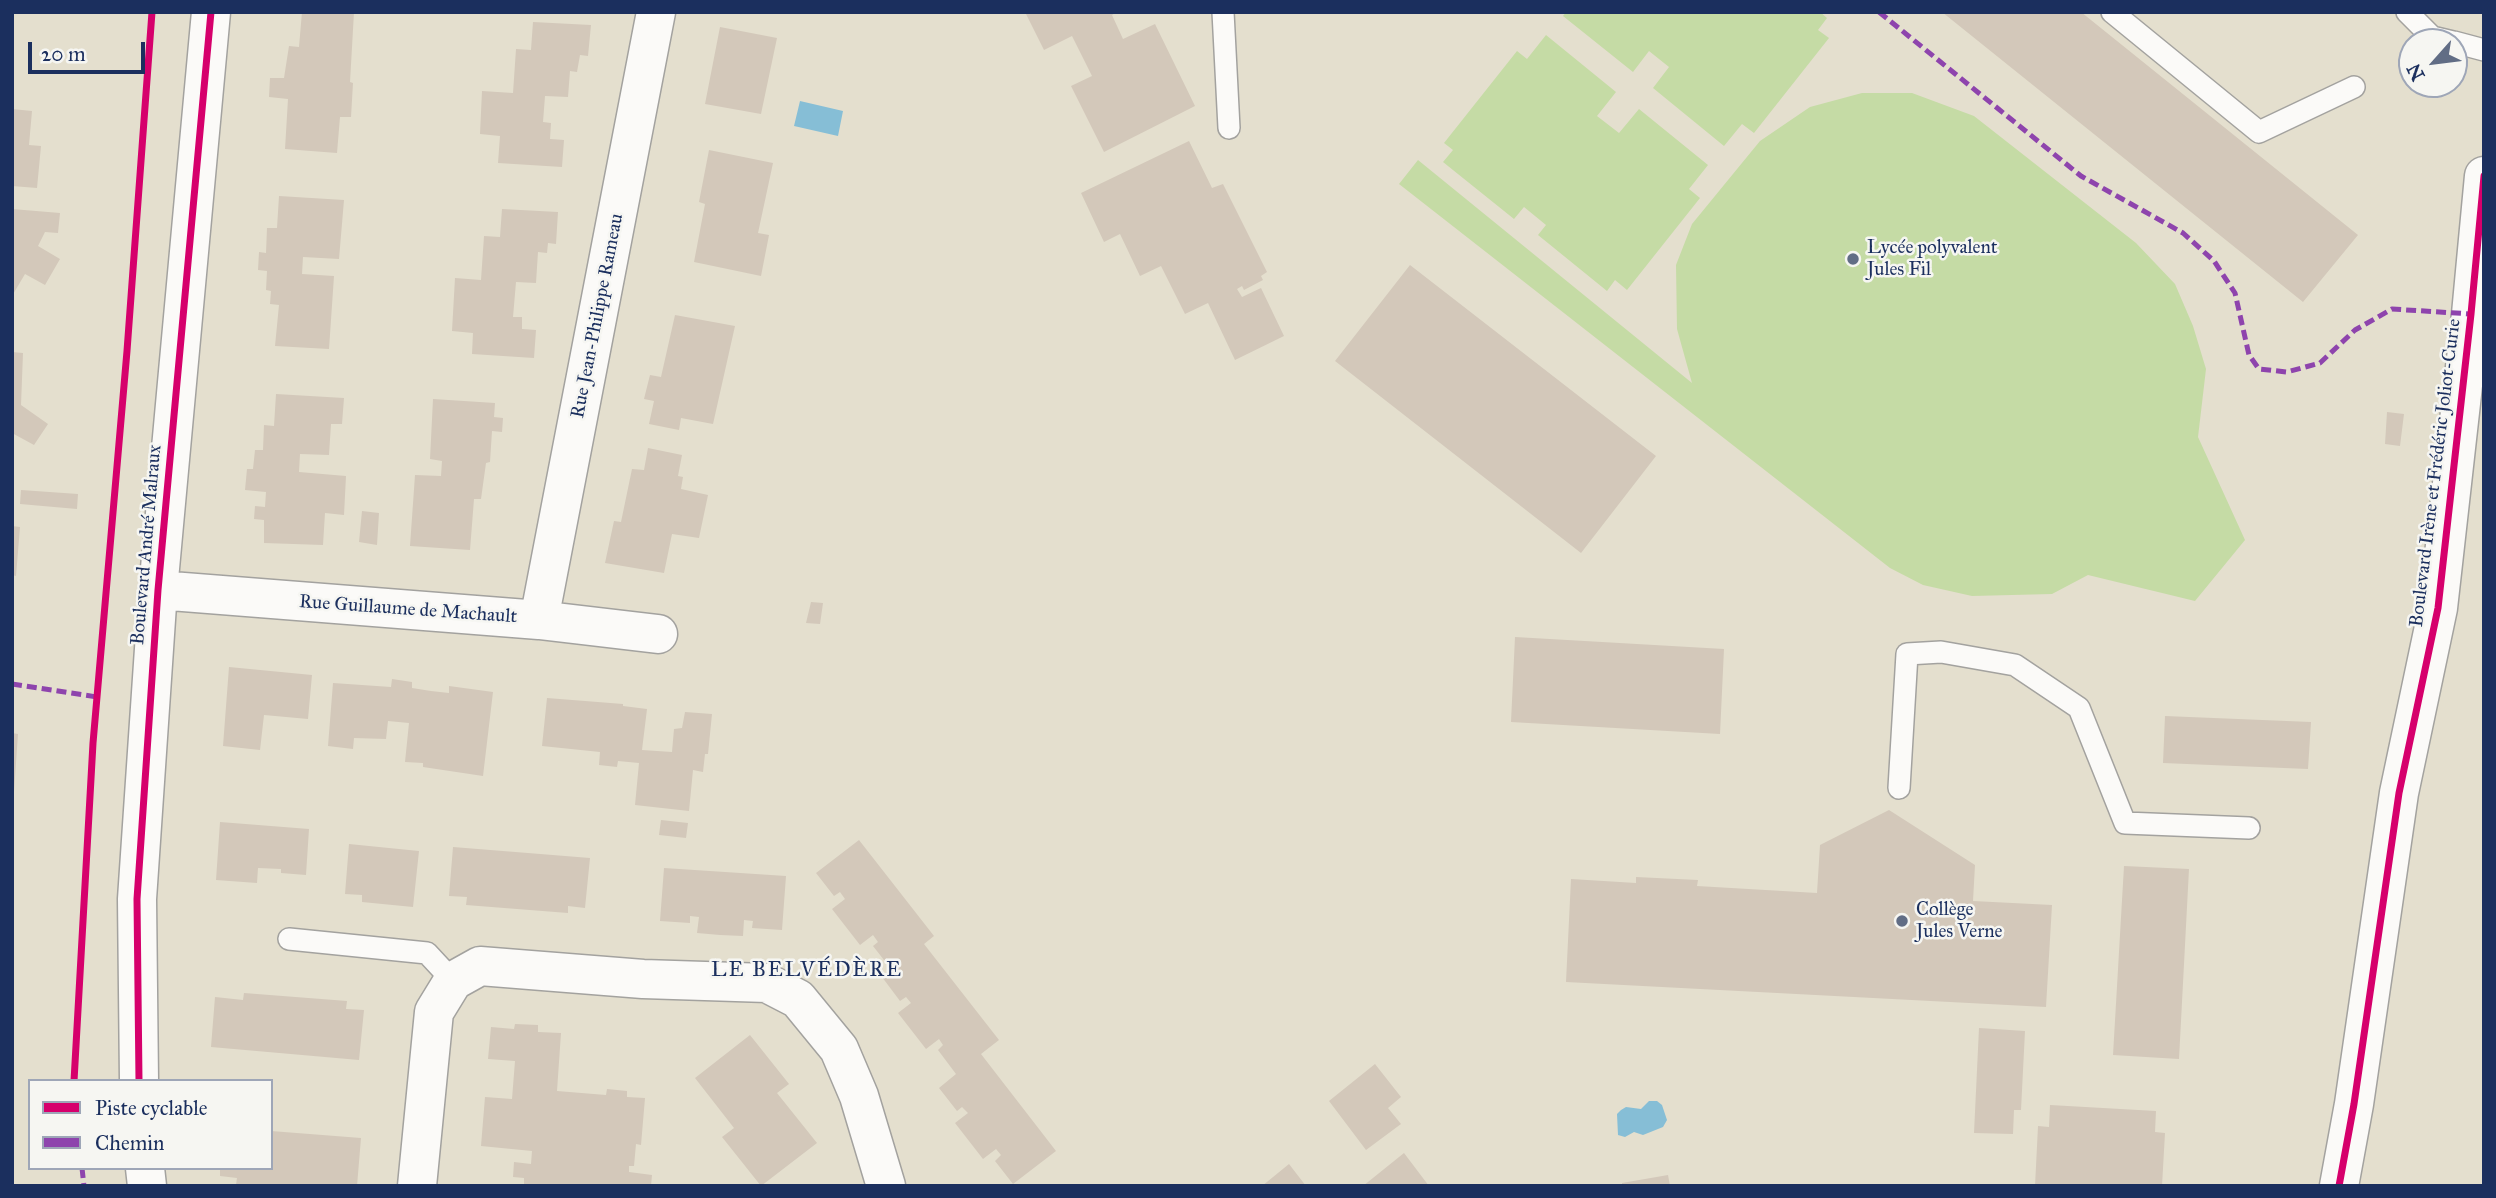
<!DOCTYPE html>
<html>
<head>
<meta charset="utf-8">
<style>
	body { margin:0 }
	#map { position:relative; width:2496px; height:1198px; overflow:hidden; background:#e4dfce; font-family:"IM FELL Great Primer",serif }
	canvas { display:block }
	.frame { position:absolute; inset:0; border:14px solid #1b2f5e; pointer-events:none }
	.legend { position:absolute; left:28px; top:1079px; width:245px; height:91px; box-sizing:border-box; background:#f6f6f2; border:2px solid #9ea6b7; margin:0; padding:9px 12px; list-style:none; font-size:21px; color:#1b2f5e }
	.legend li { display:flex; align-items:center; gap:14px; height:35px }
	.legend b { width:35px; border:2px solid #9ea6b7 }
	.north { position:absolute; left:2398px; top:28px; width:70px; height:70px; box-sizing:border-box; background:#f6f6f2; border:2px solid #9ea6b7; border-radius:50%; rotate:242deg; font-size:19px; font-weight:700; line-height:28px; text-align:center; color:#1b2f5e }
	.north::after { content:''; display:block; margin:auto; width:24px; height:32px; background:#616d85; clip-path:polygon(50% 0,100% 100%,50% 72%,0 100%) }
	.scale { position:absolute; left:28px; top:42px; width:117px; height:32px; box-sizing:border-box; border:4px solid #1b2f5e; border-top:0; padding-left:9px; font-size:21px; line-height:24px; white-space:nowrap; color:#1b2f5e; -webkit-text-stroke:5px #f6f6f2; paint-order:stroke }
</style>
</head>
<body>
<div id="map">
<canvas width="2496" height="1198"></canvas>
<div class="frame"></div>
<ul class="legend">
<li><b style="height:9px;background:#d6006c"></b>Piste cyclable</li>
<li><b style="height:9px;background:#8e44ad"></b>Chemin</li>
</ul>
<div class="north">N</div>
<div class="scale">20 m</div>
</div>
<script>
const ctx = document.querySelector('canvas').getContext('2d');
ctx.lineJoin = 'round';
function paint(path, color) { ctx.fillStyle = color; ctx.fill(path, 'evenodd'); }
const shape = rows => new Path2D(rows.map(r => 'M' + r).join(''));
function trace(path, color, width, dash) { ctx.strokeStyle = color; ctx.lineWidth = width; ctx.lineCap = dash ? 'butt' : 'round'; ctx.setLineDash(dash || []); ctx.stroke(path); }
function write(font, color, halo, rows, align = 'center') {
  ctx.font = font + ' "IM FELL Great Primer",serif'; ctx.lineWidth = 5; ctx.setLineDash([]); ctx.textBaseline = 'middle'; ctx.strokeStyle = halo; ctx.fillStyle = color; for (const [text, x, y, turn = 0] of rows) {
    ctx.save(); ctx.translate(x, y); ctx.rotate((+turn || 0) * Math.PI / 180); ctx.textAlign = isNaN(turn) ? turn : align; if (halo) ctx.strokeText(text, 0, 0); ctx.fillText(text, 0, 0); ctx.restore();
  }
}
paint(shape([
	[1566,12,1820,12,1827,18,1818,30,1829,38,1754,133,1742,124,1724,146,1653,88,1669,67,1649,51,1633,72,1563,16],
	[1546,35,1616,92,1597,116,1619,133,1639,109,1708,165,1689,189,1700,198,1627,290,1615,280,1607,291,1538,235,1546,225,1524,207,1514,219,1443,162,1453,150,1444,143,1517,51,1527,59],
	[1862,93,1912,93,1974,116,2136,243,2175,284,2193,326,2206,369,2198,437,2245,540,2195,601,2088,575,2052,594,1972,596,1923,585,1890,568,1399,184,1418,160,1692,383,1677,329,1676,265,1692,224,1760,141,1810,107]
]), '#c5dba5');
paint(shape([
	[800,101,843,111,838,136,794,126],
	[1649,1101,1657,1101,1662,1105,1667,1120,1663,1127,1643,1135,1634,1132,1625,1137,1618,1135,1617,1114,1621,1110,1626,1107,1641,1109]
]), '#86bed6');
paint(shape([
	[302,12,354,12,350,82,353,83,351,117,340,117,337,153,285,149,288,99,269,97,270,78,284,78,289,46,299,47],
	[1025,12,1117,12,1112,15,1123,39,1155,24,1195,106,1104,152,1071,86,1092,76,1072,36,1044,50],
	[1942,12,2081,12,2358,235,2303,302],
	[533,22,591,25,588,56,580,55,577,72,570,71,568,97,545,96,543,122,551,123,550,139,564,140,562,167,498,163,500,136,480,134,482,91,513,93,516,49,531,50],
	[720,27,777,38,761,114,705,104],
	[12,109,32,111,29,145,41,146,37,188,12,186],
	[1189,141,1212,188,1223,184,1267,272,1261,276,1263,280,1244,290,1242,286,1237,289,1242,297,1261,288,1284,336,1235,360,1208,303,1185,314,1161,266,1140,276,1120,234,1104,242,1081,193],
	[709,150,773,163,758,233,769,235,761,276,694,262,705,204,699,202],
	[279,196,344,200,339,259,303,257,302,274,334,276,329,349,275,346,279,305,270,304,271,291,266,290,267,271,258,270,259,252,266,253,267,228,277,228],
	[12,209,60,213,58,233,45,232,38,246,60,259,45,285,25,274,12,296],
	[502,209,558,212,556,244,548,243,547,253,538,252,536,283,516,282,513,317,522,317,522,329,536,330,534,358,472,354,473,333,452,331,455,278,481,280,484,236,500,237],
	[1410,265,1656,456,1581,553,1335,361],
	[675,315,735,326,713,424,681,418,679,430,649,424,654,401,644,399,650,375,661,377],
	[12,352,23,353,21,405,48,424,34,445,12,433],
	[276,394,344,398,342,424,331,424,329,455,300,454,299,472,346,476,344,515,325,513,323,545,264,543,264,520,254,519,255,506,265,507,266,492,245,490,247,469,253,469,255,450,263,450,264,425,274,426],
	[433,399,495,403,494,417,503,418,502,432,492,431,490,462,486,463,481,499,474,499,470,550,410,546,415,475,441,476,442,461,430,459],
	[2387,412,2404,414,2400,446,2385,444],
	[648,448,682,455,678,476,683,477,681,489,708,495,699,538,672,534,664,573,605,563,614,521,621,522,632,469,644,470],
	[21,490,78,494,77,509,20,504],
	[362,511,379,513,377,545,359,542],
	[12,526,20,527,16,576,12,575],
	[811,602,823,603,820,624,806,623],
	[1515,637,1724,649,1720,734,1511,722],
	[229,667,312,675,308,719,264,715,260,750,223,746],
	[392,679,412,682,412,688,431,691,449,693,449,686,493,692,483,776,423,767,423,763,405,762,409,723,388,721,386,739,354,738,353,749,328,746,333,683,391,687],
	[547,698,623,704,623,706,647,709,642,750,672,752,674,729,682,728,685,712,712,714,708,754,705,754,703,772,693,770,689,811,635,805,639,763,618,761,617,767,599,765,600,752,542,746],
	[2165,716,2311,722,2308,769,2163,763],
	[12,733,18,734,14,792,12,792],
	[1889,810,1975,865,1973,901,2052,905,2046,1007,1566,982,1571,879,1636,883,1636,877,1698,880,1697,886,1817,893,1820,845],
	[661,820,688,823,686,838,659,835],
	[220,822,309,829,306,875,281,873,281,869,258,868,257,883,216,880],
	[859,840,934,936,924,944,999,1040,981,1054,1056,1151,1013,1184,995,1161,1001,1155,996,1149,983,1159,955,1123,968,1113,962,1107,957,1111,939,1088,956,1074,938,1050,943,1045,939,1039,926,1049,898,1013,911,1003,906,997,900,1001,882,977,891,969,873,946,878,942,873,935,860,945,832,909,845,899,840,892,834,896,816,873],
	[349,844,419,851,413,907,362,902,362,895,345,894],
	[453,847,590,858,585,908,568,906,568,913,466,905,467,897,449,896],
	[2124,866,2189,869,2179,1059,2113,1055],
	[664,868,786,876,782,930,752,928,753,921,744,920,743,936,720,935,697,933,699,917,690,916,690,923,660,921],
	[244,993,347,1001,346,1009,364,1010,359,1060,211,1047,215,997,243,1000],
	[515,1024,538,1025,538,1032,561,1033,557,1091,606,1095,607,1089,627,1091,627,1097,645,1098,641,1145,636,1144,634,1166,629,1166,629,1172,652,1175,651,1186,524,1186,524,1178,513,1177,514,1162,531,1164,532,1151,481,1146,485,1097,512,1099,515,1061,488,1059,491,1027,514,1029],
	[1979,1028,2025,1031,2021,1110,2014,1110,2013,1134,1974,1133],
	[750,1035,789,1084,777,1093,817,1143,761,1186,722,1137,734,1128,695,1078],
	[1375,1064,1401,1097,1388,1108,1401,1124,1366,1150,1329,1101],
	[2050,1105,2156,1111,2155,1132,2165,1133,2162,1186,2035,1186,2038,1126,2049,1127],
	[271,1131,361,1138,357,1186,236,1185,237,1178,220,1176,220,1168,271,1168],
	[1404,1153,1429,1186,1363,1186],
	[1289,1164,1306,1186,1262,1186],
	[1668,1175,1670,1186,1622,1186,1622,1183]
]), '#d3c8ba');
const service = shape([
	[1223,12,1229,128],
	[2112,12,2259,132,2354,87],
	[2407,12,2432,37,2453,42],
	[2454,42,2484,50],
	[1899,788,1907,654,1941,652,2015,665,2079,708,2125,823,2249,828],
	[289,939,427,953,453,981]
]);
const minor = shape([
	[158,590,539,620,658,634],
	[539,620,656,12],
	[139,1081,137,899,158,590,211,12],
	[145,1168,147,1186],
	[417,1186,434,1012,453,981,480,966,643,979,767,983,798,999,839,1049,859,1096,886,1186]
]);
const tertiary = shape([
	[2339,1186,2354,1104,2399,793,2438,608,2471,314,2484,176]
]);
trace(service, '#a3a29f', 24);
trace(minor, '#a3a29f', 41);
trace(tertiary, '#a3a29f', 41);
trace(service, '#fbfaf8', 21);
trace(minor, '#fbfaf8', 38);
trace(tertiary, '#fbfaf8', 38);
trace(shape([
	[1879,12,2081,176,2183,233,2214,261,2235,293,2249,355,2259,369,2287,372,2320,363,2355,330,2392,309,2471,314],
	[12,684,97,697],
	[82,1168,84,1186]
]), '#8e44ad', 5, [10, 5]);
trace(shape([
	[74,1081,93,743,127,351,152,12],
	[139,1081,137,899,158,590,211,12],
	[2339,1186,2354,1104,2399,793,2438,608,2471,314,2484,176]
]), '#d6006c', 7);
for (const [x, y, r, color] of [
	[1853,259,7,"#616d85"],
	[1902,921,7,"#616d85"]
]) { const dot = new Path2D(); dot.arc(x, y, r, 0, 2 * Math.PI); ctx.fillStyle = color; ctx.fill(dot); trace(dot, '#f6f6f2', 2.5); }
write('19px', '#1b2f5e', '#f6f6f2', [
	["Lycée polyvalent",1867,248],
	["Jules Fil",1867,270],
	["Collège",1916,910],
	["Jules Verne",1916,932]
], 'left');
write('19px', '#1b2f5e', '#f6f6f2', [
	["Rue Jean-Philippe Rameau",598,316,-79],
	["Boulevard Irène et Frédéric Joliot-Curie",2436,473,-83],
	["Boulevard André Malraux",147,545,-85],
	["Rue Guillaume de Machault",408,610,4]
]);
ctx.letterSpacing = '2px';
write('21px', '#1b2f5e', '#f6f6f2', [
	["LE BELVÉDÈRE",807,971]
]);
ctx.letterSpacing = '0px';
</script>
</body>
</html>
